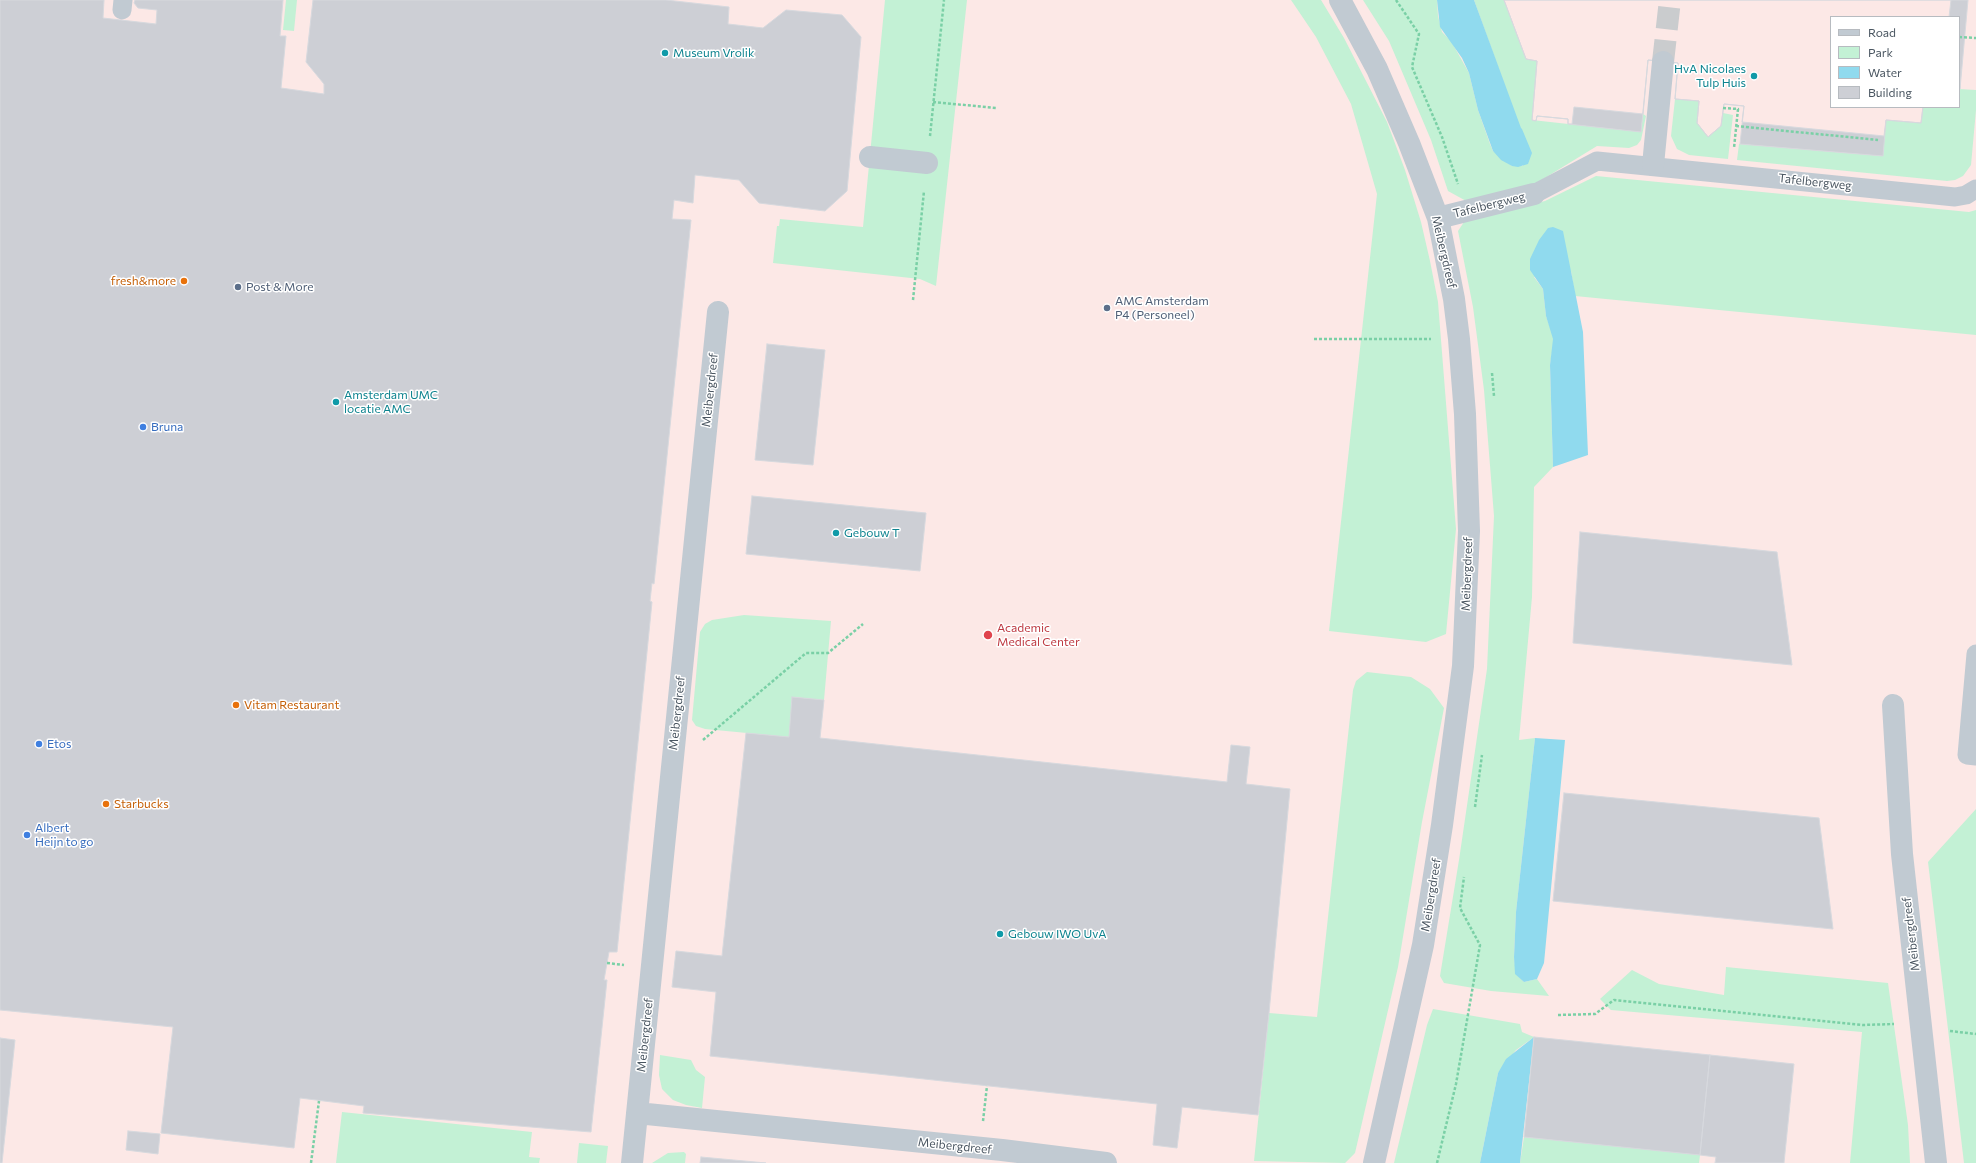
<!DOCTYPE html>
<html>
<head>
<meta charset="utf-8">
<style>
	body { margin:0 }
	#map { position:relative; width:1976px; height:1163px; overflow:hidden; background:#f5f3f3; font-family:Commissioner,sans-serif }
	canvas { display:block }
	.legend { position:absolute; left:1830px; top:16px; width:130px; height:92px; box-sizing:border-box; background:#fff; border:1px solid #b7bbc0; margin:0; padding:5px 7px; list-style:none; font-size:12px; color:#4a5661 }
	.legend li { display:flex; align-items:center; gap:8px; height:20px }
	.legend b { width:20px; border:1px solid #b7bbc0 }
</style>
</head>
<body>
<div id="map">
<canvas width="1976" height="1163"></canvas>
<ul class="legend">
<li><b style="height:5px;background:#c1cad2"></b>Road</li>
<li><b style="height:11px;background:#c3f1d5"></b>Park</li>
<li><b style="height:11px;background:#90daee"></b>Water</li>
<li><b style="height:11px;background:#cdcfd5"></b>Building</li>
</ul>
</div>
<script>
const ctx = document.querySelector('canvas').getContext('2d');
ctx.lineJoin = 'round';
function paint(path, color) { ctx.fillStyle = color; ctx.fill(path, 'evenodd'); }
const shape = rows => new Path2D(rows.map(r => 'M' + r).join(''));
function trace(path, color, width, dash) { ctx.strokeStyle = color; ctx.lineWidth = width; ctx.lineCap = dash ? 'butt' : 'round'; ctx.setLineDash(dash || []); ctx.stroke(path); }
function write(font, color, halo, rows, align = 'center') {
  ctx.font = font + ' Commissioner,sans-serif'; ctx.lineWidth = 3; ctx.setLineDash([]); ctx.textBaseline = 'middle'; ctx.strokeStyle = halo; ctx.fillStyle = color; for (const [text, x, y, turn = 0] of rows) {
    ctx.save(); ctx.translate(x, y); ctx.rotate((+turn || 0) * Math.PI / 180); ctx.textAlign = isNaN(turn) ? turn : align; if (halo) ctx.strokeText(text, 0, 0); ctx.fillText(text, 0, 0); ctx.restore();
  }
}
paint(shape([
	[0,0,1976,0,1976,1163,0,1163],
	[1831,17,1959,17,1959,107,1831,107]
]), '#fce8e6');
paint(shape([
	[286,0,297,0,294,31,283,30],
	[885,0,967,0,936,286,920,279,773,263,777,226,779,226,780,219,863,227],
	[1291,0,1321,0,1344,38,1387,122,1405,170,1421,222,1430,261,1438,302,1456,529,1446,634,1426,642,1329,631,1377,194,1351,104,1316,37],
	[1363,0,1437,0,1438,16,1442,32,1451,41,1469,73,1478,110,1490,144,1493,151,1512,166,1523,166,1520,128,1474,0,1504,0,1526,59,1537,61,1532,120,1641,132,1643,114,1646,116,1641,140,1637,145,1629,148,1597,146,1535,184,1468,202,1448,191,1431,140,1389,41],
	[1959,89,1976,90,1976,110,1971,165,1963,176,1955,180,1947,181,1737,160,1739,144,1882,156,1886,120,1921,123,1923,107,1959,107],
	[1675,99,1699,101,1697,123,1708,137,1721,126,1723,113,1733,115,1728,159,1689,155,1677,149,1671,136],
	[1596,176,1969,212,1976,210,1976,335,1575,296,1571,271,1534,277,1543,289,1546,316,1554,339,1550,365,1553,467,1534,487,1532,597,1519,740,1535,738,1516,912,1514,957,1516,974,1524,982,1537,979,1549,996,1491,991,1444,983,1440,976,1459,860,1487,669,1494,516,1484,390,1473,307,1458,231,1464,222,1545,201],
	[744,615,831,621,824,700,793,697,789,737,705,729,696,726,692,720,700,632,705,624,712,620],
	[1367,672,1411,677,1430,689,1444,708,1422,822,1398,967,1355,1153,1345,1163,1254,1161,1269,1013,1317,1017,1353,690,1356,681],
	[1976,809,1976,1163,1964,1163,1928,862],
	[1726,967,1888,983,1908,1125,1910,1163,1850,1163,1862,1032,1611,1010,1600,999,1632,970,1659,984,1724,995],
	[1433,1009,1520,1024,1522,1032,1534,1037,1516,1050,1498,1073,1480,1163,1394,1163,1427,1025],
	[660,1055,691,1060,696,1070,705,1077,702,1108,686,1105,673,1100,662,1089,659,1075],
	[342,1112,532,1132,529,1157,540,1158,539,1163,336,1163],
	[1524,1137,1700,1155,1699,1163,1520,1163],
	[579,1143,608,1146,606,1163,577,1163],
	[684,1152,686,1154,685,1163,652,1163,668,1153]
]), '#c3f1d5');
paint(shape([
	[1437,0,1474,0,1521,128,1522,129,1532,153,1528,164,1518,167,1512,166,1501,160,1493,151,1478,110,1469,73,1462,58,1440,27],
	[1553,227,1563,231,1583,332,1588,455,1553,467,1550,365,1553,339,1546,316,1543,289,1530,270,1530,259,1539,240,1548,228],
	[1535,738,1565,740,1544,963,1537,979,1524,982,1515,974,1514,957,1516,912],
	[1534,1037,1520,1163,1480,1163,1498,1073,1506,1059]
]), '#90daee');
const building = shape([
	[0,0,104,0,103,18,156,24,157,10,138,8,134,3,135,0,283,0,280,36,286,36,281,88,324,94,324,84,306,62,313,0,666,0,729,7,728,24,763,28,786,10,842,15,861,37,847,191,825,211,759,203,739,180,695,175,693,203,674,200,672,219,691,220,654,584,652,583,650,601,652,602,617,952,609,952,604,980,607,980,591,1132,363,1113,364,1106,300,1098,294,1148,161,1133,173,1027,0,1010,0,0],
	[1504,0,1968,0,1960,89,1959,17,1831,17,1831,107,1923,107,1921,123,1886,120,1884,136,1742,122,1744,106,1724,104,1721,126,1708,137,1697,123,1699,101,1675,99,1678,63,1648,60,1641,132,1568,124,1568,119,1537,116,1536,121,1532,120,1537,61,1526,59,1504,0],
	[1504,0,1951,0,1949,17,1831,17,1831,107,1923,107,1921,123,1886,120,1883,156,1740,144,1744,106,1724,104,1721,126,1708,137,1697,123,1699,101,1675,99,1678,63,1648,60,1643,114,1574,107,1572,124,1568,124,1568,119,1537,116,1536,121,1532,120,1537,61,1526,59,1504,0],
	[767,344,825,350,813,465,755,460,767,344],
	[752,496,926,513,920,571,746,554,752,496],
	[1580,532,1777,552,1792,665,1573,643,1580,532],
	[792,697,824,700,820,738,1227,782,1231,745,1250,747,1246,784,1290,789,1269,1013,1258,1115,1182,1107,1177,1148,1153,1145,1157,1104,710,1056,716,992,672,987,676,951,722,956,746,733,789,737,792,697],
	[1564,793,1819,818,1833,929,1553,901,1564,793],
	[1534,1037,1710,1055,1700,1155,1524,1137,1534,1037],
	[0,1038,15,1040,2,1163,0,1163,0,1038],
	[1710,1055,1794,1064,1784,1163,1715,1163,1716,1157,1700,1155,1710,1055],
	[128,1131,160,1134,158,1154,126,1150,128,1131],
	[701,1157,766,1163,700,1163,701,1157]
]);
paint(building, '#cdcfd5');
trace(building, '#d7d9de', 1);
trace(shape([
	[1663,62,1670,0]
]), '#caccce', 22, [22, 11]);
trace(shape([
	[1396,0,1419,34,1412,67,1442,137,1458,184],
	[1959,37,1976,38],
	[933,102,996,108],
	[1723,108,1738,109,1734,148],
	[1736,126,1878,140],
	[930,136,944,0],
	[913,300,924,191],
	[1314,339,1431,339],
	[1492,373,1494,396],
	[703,740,806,653,828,653,863,624],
	[1475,807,1482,755],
	[607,963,624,965],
	[1558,1015,1595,1014,1614,1000,1863,1025,1894,1024],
	[1950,1031,1976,1034],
	[983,1121,987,1086],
	[311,1163,319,1101],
	[1437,1163,1456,1084,1480,945,1460,908,1464,877]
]), '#7ad0a6', 2.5, [3, 2]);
trace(shape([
	[122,10,123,0],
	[1534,194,1597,161,1955,197,1966,195,1976,189],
	[1976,654,1967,755,1976,756]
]), '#c1cad2', 19);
trace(shape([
	[870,157,927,163],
	[1653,165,1663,62]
]), '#c1cad2', 22);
trace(shape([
	[1340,0,1377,69,1409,143,1438,218,1454,299,1459,339,1465,414,1469,531,1463,666,1442,825,1423,945,1374,1163],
	[1438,218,1534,194],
	[1893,705,1902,854,1936,1163],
	[637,1113,1002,1150,1106,1163],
	[632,1163,718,312]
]), '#c1cad2', 22);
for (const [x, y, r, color] of [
	[665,53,4,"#0f9aa8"],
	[1754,76,4,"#0f9aa8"],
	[184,281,4,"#e8710a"],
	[238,287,4,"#5c6f8a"],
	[1107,308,4,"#5c6f8a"],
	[336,402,4,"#0f9aa8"],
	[143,427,4,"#3f7fe0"],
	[836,533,4,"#0f9aa8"],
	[988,635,5,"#e0444e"],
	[236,705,4,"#e8710a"],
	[39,744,4,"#3f7fe0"],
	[106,804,4,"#e8710a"],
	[27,835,4,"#3f7fe0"],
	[1000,934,4,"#0f9aa8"]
]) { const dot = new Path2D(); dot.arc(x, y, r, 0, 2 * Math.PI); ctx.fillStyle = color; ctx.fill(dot); trace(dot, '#fff', 1.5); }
write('12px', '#0d838f', '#fff', [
	["Museum Vrolik",673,53],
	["HvA Nicolaes",1746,69,"right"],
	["Tulp Huis",1746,83,"right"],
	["Amsterdam UMC",344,395],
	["locatie AMC",344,409],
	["Gebouw T",844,533],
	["Gebouw IWO UvA",1008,934]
], 'left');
write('12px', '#4a5661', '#fff', [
	["Tafelbergweg",1815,182,6],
	["Tafelbergweg",1489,205,-14],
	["Meibergdreef",1444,252,77],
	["Meibergdreef",710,390,-84],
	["Meibergdreef",1467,574,-88],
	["Meibergdreef",677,713,-84],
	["Meibergdreef",1431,895,-81],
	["Meibergdreef",1911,934,-97],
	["Meibergdreef",645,1035,-84],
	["Meibergdreef",955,1146,6]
]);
write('12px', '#c56008', '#fff', [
	["fresh&more",176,281,"right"],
	["Vitam Restaurant",244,705],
	["Starbucks",114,804]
], 'left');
write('12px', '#4e5e75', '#fff', [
	["Post & More",246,287],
	["AMC Amsterdam",1115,301],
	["P4 (Personeel)",1115,315]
], 'left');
write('12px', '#366cbe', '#fff', [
	["Bruna",151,427],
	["Etos",47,744],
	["Albert",35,828],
	["Heijn to go",35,842]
], 'left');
write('12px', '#be3a42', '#fff', [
	["Academic",997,628],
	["Medical Center",997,642]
], 'left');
</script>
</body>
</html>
